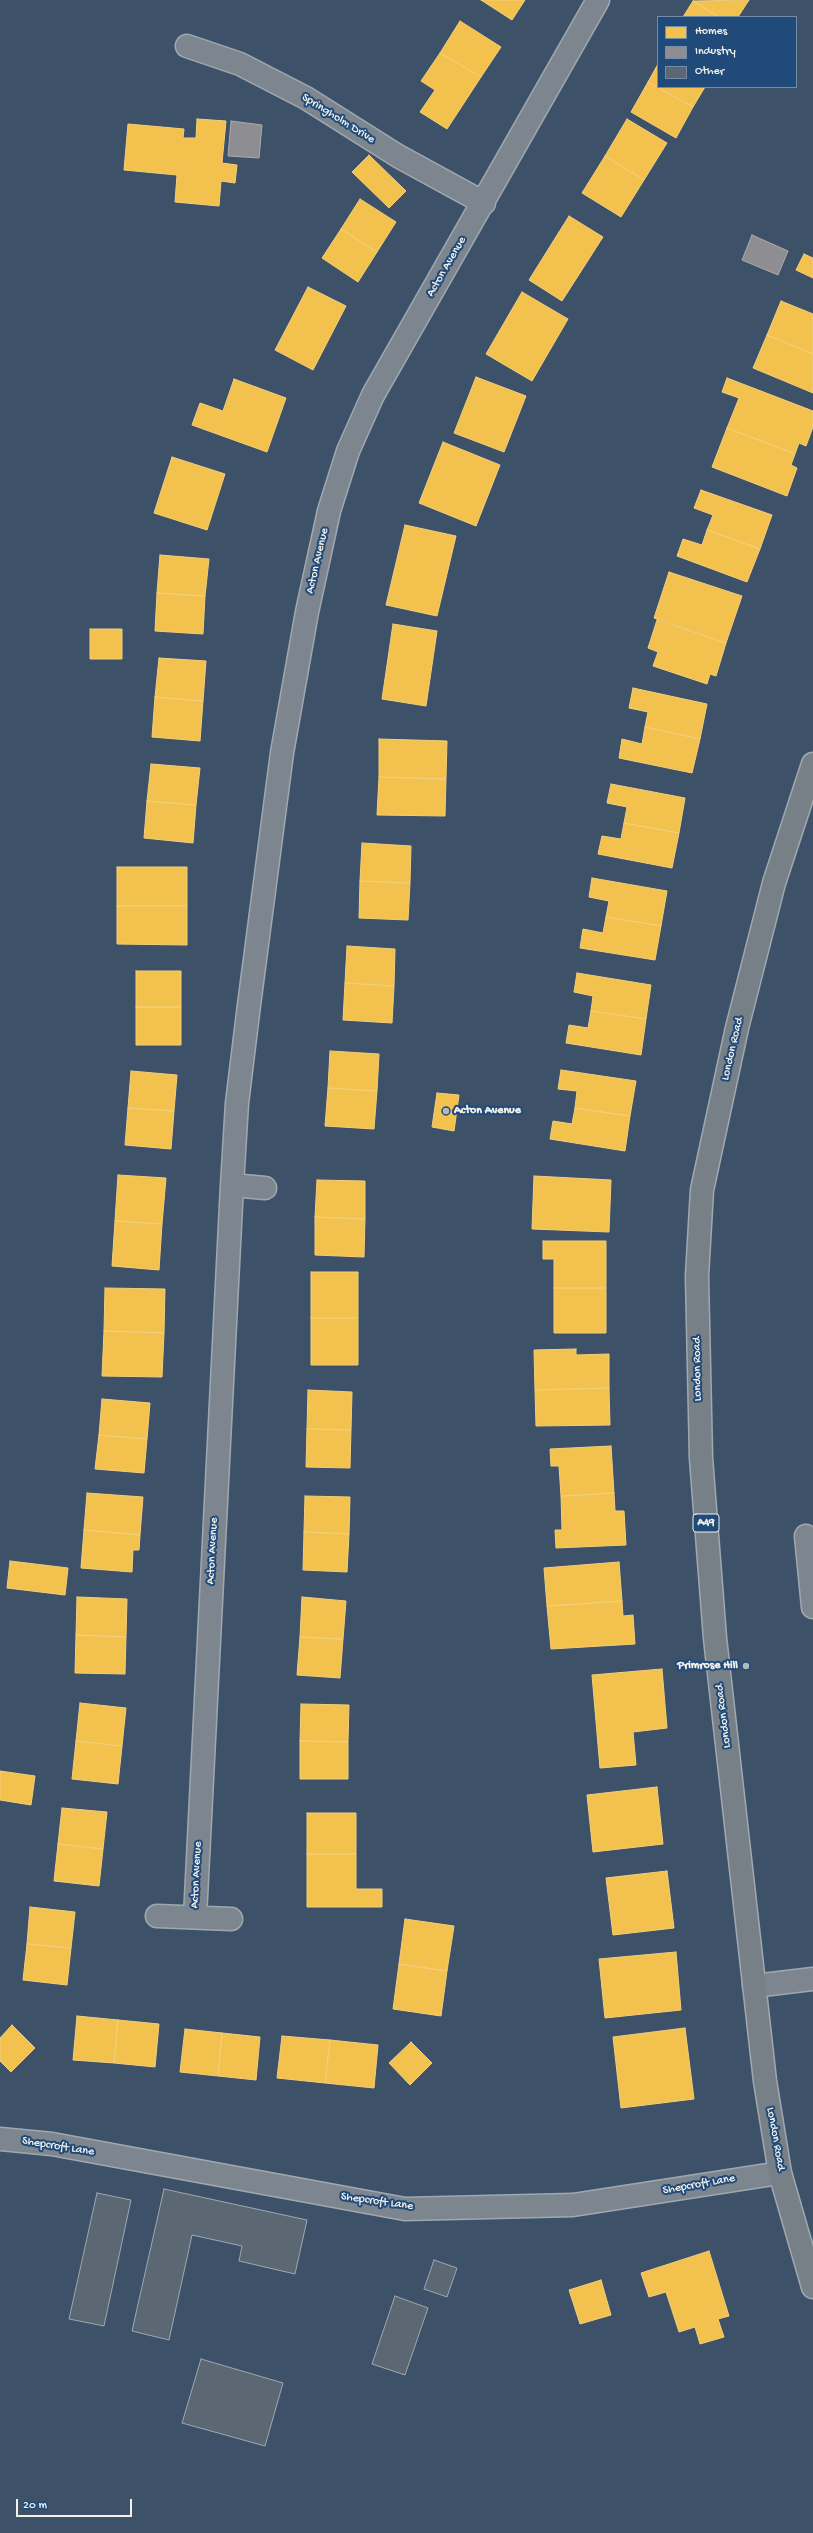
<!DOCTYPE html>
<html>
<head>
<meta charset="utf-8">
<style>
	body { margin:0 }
	#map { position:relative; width:813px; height:2533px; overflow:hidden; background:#3d5269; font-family:"Gochi Hand",sans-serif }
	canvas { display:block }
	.legend { position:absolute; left:657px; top:16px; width:140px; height:72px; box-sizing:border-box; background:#1f4a7a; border:1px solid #748da6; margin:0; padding:5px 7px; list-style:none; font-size:12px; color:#f4f1e8 }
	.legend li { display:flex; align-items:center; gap:8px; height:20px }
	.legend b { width:20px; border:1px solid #748da6 }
	.scale { position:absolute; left:16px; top:2499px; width:116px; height:18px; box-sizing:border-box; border:2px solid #f4f1e8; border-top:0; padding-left:5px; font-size:12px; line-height:14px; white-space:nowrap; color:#f4f1e8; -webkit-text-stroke:3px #1f4a7a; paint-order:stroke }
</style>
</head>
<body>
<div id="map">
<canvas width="813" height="2533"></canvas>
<ul class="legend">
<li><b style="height:11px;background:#f2c14e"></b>Homes</li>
<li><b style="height:11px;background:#8d8d92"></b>Industry</li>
<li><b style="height:11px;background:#5c6774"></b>Other</li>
</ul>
<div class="scale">20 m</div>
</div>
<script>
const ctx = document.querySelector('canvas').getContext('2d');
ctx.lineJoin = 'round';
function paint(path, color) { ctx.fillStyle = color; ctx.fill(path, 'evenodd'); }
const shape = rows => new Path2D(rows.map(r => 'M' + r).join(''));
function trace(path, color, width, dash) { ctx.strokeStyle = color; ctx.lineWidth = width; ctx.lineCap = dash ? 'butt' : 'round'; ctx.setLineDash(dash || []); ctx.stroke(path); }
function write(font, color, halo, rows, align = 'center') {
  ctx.font = font + ' "Gochi Hand",sans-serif'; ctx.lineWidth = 4; ctx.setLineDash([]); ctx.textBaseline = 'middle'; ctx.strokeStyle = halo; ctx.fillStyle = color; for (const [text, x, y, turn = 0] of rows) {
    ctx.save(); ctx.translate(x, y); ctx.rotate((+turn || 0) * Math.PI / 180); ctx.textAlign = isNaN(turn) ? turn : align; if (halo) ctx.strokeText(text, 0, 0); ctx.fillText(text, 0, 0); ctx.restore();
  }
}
const homes = shape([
	[481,0,525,0,512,20,481,0],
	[749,0,738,17,719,17,693,1,749,0],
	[693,1,719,17,683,17,693,1],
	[460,21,501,47,481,77,440,53,460,21],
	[440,53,481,77,447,129,420,112,435,90,421,81,440,53],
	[658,64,658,87,705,87,693,107,648,82,658,64],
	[648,82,693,107,676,138,631,112,648,82],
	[197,119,226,121,222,163,237,165,235,183,221,181,219,206,175,202,177,175,124,170,128,124,184,129,183,138,196,138,197,119],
	[627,119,667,143,644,180,605,156,627,119],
	[369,155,406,191,389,208,352,172,369,155],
	[605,156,644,180,621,217,582,193,605,156],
	[360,199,396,222,377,252,341,229,360,199],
	[569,216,603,237,562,301,529,280,569,216],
	[341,229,377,252,358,282,322,258,341,229],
	[804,254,813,258,813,278,796,270,804,254],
	[308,287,346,306,313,370,275,350,308,287],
	[522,292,568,319,532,381,486,354,522,292],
	[781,301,813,314,813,354,767,335,781,301],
	[767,335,813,354,813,393,753,368,767,335],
	[476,377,526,396,504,452,454,433,476,377],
	[727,378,813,411,813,427,806,446,799,443,795,454,727,428,739,398,722,392,727,378],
	[234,379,286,398,267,452,192,425,200,403,223,411,234,379],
	[727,428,795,454,791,465,797,468,787,496,712,467,727,428],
	[443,442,500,465,476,526,419,503,443,442],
	[172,457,225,474,207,530,154,513,172,457],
	[701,490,772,515,760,549,707,530,713,515,694,508,701,490],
	[405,525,456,536,437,616,386,605,405,525],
	[707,530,760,549,747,582,677,556,683,539,702,545,707,530],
	[160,555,209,559,205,596,157,593,160,555],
	[669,572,742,596,726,643,654,618,669,572],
	[157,593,205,596,203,634,155,631,157,593],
	[657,620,726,643,716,676,710,674,707,684,653,666,658,652,648,648,657,620],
	[393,624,437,631,426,706,382,699,393,624],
	[90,629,122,629,122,659,90,659,90,629],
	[159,658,206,661,203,701,155,697,159,658],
	[633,688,707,704,700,739,645,727,648,712,629,708,633,688],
	[155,697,203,701,200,741,152,737,155,697],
	[645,727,700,739,692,773,619,758,622,739,642,744,645,727],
	[379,739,447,741,446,779,379,777,379,739],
	[151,764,200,768,196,805,147,801,151,764],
	[379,777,446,779,445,816,377,815,379,777],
	[611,784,685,798,679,833,624,823,627,807,607,803,611,784],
	[147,801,196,805,193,843,144,838,147,801],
	[624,823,679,833,672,868,598,854,602,836,621,839,624,823],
	[362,843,411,846,410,883,360,881,362,843],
	[117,867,187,867,187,906,117,906,117,867],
	[592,878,667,891,661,926,606,917,609,901,589,897,592,878],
	[360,881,410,883,408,920,359,918,360,881],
	[117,906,187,906,187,945,117,944,117,906],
	[606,917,661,926,655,960,580,948,583,929,603,933,606,917],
	[347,946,395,949,394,986,345,983,347,946],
	[136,971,181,971,181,1007,136,1007,136,971],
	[577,973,651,985,646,1019,591,1011,593,996,574,992,577,973],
	[345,983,394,986,392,1023,343,1020,345,983],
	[136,1007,181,1007,181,1045,136,1045,136,1007],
	[591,1011,646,1019,641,1055,566,1043,569,1025,588,1028,591,1011],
	[330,1051,379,1054,377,1091,328,1088,330,1051],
	[561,1070,636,1081,630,1116,575,1108,577,1091,558,1089,561,1070],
	[131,1071,177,1075,174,1111,128,1108,131,1071],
	[328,1088,377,1091,374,1129,325,1126,328,1088],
	[437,1093,459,1095,454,1131,432,1127,437,1093],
	[128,1108,174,1111,171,1149,125,1145,128,1108],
	[575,1108,630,1116,625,1151,550,1139,553,1121,572,1124,575,1108],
	[118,1175,166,1178,162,1224,115,1221,118,1175],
	[534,1176,611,1180,609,1232,532,1229,534,1176],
	[317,1180,365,1181,365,1219,315,1217,317,1180],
	[315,1217,365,1219,364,1257,315,1255,315,1217],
	[115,1221,162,1224,159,1270,112,1266,115,1221],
	[543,1241,606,1241,606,1288,554,1288,554,1259,543,1259,543,1241],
	[311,1272,358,1272,358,1318,311,1318,311,1272],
	[105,1288,165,1289,164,1333,104,1331,105,1288],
	[554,1288,606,1288,606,1333,554,1333,554,1288],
	[311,1318,358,1318,358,1365,311,1365,311,1318],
	[104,1331,164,1333,162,1377,102,1376,104,1331],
	[576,1349,576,1355,609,1354,609,1388,535,1390,534,1350,576,1349],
	[609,1388,610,1425,536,1426,535,1390,609,1388],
	[308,1390,352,1392,351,1430,307,1429,308,1390],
	[102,1399,150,1403,147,1439,99,1435,102,1399],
	[307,1429,351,1430,350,1468,306,1467,307,1429],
	[99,1435,147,1439,144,1473,95,1469,99,1435],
	[611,1446,614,1493,561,1496,559,1466,551,1466,550,1449,611,1446],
	[87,1493,143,1497,140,1535,84,1530,87,1493],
	[614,1493,615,1511,624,1511,626,1545,556,1548,555,1530,562,1530,561,1496,614,1493],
	[305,1496,350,1497,349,1534,304,1532,305,1496],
	[84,1530,140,1535,139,1550,133,1550,132,1572,81,1568,84,1530],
	[304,1532,349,1534,347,1572,303,1570,304,1532],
	[10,1561,68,1568,65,1595,7,1588,10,1561],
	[619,1562,622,1601,547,1606,544,1568,619,1562],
	[77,1597,127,1599,126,1637,76,1635,77,1597],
	[302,1597,346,1601,343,1639,300,1637,302,1597],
	[622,1601,623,1616,633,1615,635,1644,551,1649,547,1606,622,1601],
	[76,1635,126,1637,125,1674,75,1673,76,1635],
	[300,1637,343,1639,340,1678,297,1675,300,1637],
	[662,1669,667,1728,633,1732,636,1765,600,1768,592,1675,662,1669],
	[80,1703,126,1708,122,1746,76,1741,80,1703],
	[301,1704,349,1705,348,1742,300,1741,301,1704],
	[76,1741,122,1746,118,1784,72,1779,76,1741],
	[300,1741,348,1742,348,1779,300,1779,300,1741],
	[0,1771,35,1776,31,1805,0,1800,0,1771],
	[657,1787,663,1844,593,1852,587,1795,657,1787],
	[62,1808,107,1812,103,1849,58,1844,62,1808],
	[307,1813,356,1813,356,1854,307,1854,307,1813],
	[58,1844,103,1849,99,1886,54,1881,58,1844],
	[307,1854,356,1854,356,1889,382,1889,382,1907,307,1907,307,1854],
	[667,1871,674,1928,613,1935,606,1878,667,1871],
	[30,1907,75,1912,71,1948,27,1944,30,1907],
	[405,1919,454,1926,447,1971,399,1964,405,1919],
	[27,1944,71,1948,67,1985,23,1980,27,1944],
	[676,1952,681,2010,605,2018,599,1959,676,1952],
	[399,1964,447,1971,441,2016,393,2009,399,1964],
	[77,2016,118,2020,114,2063,73,2060,77,2016],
	[118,2020,159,2024,155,2067,114,2063,118,2020],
	[12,2025,35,2048,11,2072,0,2061,0,2038,12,2025],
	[685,2028,694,2099,621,2108,613,2037,685,2028],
	[185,2029,222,2033,218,2076,180,2072,185,2029],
	[222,2033,260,2037,256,2080,218,2076,222,2033],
	[282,2036,330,2040,325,2083,277,2078,282,2036],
	[330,2040,378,2045,374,2088,325,2083,330,2040],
	[411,2042,432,2063,410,2085,389,2063,411,2042],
	[709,2251,729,2316,718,2319,724,2337,700,2344,695,2327,679,2332,666,2292,649,2297,641,2273,709,2251],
	[601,2280,611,2315,580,2324,569,2290,601,2280]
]);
paint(homes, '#f2c14e');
trace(homes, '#f3cf7c', 1);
const industry = shape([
	[231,121,262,125,259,158,228,156,231,121],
	[752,235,788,251,778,275,742,260,752,235]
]);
paint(industry, '#8d8d92');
trace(industry, '#acabac', 1);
const building = shape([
	[164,2189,307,2220,295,2274,239,2261,242,2246,192,2235,169,2340,132,2331,164,2189],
	[97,2193,131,2200,104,2326,69,2319,97,2193],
	[434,2260,457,2268,447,2297,424,2289,434,2260],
	[395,2296,428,2308,405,2375,372,2364,395,2296],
	[201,2359,283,2383,265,2446,182,2423,201,2359]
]);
paint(building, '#5c6774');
trace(building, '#9fa8b1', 1);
const minor = shape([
	[187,46,240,64,306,98,398,156,484,203],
	[232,1185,237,1103,249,1005,282,753,307,612,329,511,348,451,373,395,598,0],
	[806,1536,813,1607],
	[157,1916,231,1919],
	[195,1917,232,1185,265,1188],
	[754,1986,813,1979],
	[0,2139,52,2144,405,2209,573,2205,780,2173]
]);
const trunk = shape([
	[813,764,774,883,737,1028,702,1190,697,1276,701,1458,715,1638,765,2081,780,2173,813,2287]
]);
trace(minor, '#9fa8b1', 25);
trace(trunk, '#9fa8b1', 25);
trace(minor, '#7d868e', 22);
trace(trunk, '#788087', 22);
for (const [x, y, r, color] of [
	[446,1111,4,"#b4b9bc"],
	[746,1666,4,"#b4b9bc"]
]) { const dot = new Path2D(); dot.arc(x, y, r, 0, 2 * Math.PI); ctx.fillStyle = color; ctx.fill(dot); trace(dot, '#1f4a7a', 1.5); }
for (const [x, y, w] of [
	[706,1523,26]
]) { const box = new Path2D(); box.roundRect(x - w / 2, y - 9, w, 18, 3); ctx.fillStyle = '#1f4a7a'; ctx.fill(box); trace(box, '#f4f1e8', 1); }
write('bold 11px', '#f4f1e8', null, [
	["A49",706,1523]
]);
write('12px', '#f4f1e8', '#1f4a7a', [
	["Springholm Drive",338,119,32],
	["Acton Avenue",447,267,-60],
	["Acton Avenue",318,561,-77],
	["London Road",733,1049,-77],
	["London Road",698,1369,-91],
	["Acton Avenue",213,1551,-87],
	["London Road",724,1716,-97],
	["Acton Avenue",197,1875,-87],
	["London Road",775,2139,80],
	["Shepcroft Lane",58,2147,9],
	["Shepcroft Lane",699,2185,-10],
	["Shepcroft Lane",377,2202,8]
]);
write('bold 12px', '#f4f1e8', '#1f4a7a', [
	["Acton Avenue",454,1111],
	["Primrose Hill",738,1666,"right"]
], 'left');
</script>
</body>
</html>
